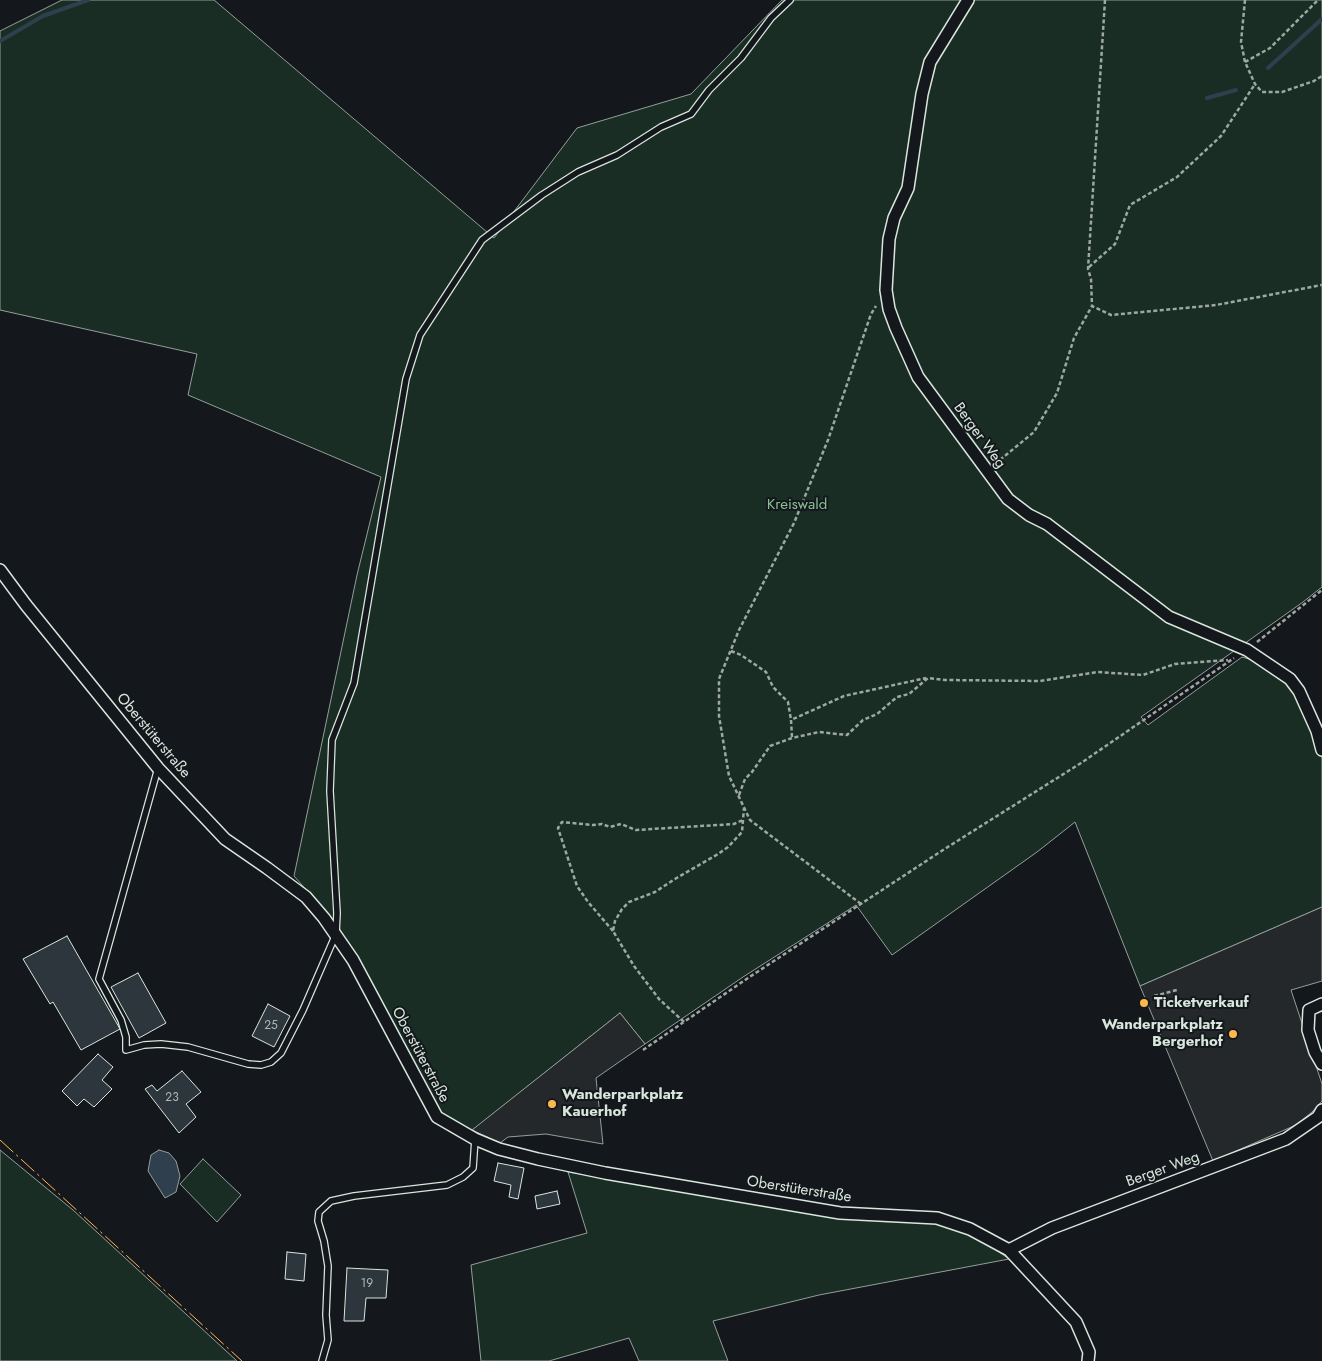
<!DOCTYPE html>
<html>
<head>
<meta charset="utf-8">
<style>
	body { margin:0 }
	canvas { display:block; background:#14181c }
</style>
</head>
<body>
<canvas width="1322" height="1361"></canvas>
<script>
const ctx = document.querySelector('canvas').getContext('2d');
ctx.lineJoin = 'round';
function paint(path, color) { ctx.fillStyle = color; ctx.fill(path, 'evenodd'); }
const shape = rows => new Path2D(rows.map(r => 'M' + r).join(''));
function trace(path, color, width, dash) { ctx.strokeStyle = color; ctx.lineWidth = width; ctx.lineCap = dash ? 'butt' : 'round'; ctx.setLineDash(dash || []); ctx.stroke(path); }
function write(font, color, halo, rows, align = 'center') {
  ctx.font = font + ' Jost,sans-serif'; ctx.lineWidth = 4; ctx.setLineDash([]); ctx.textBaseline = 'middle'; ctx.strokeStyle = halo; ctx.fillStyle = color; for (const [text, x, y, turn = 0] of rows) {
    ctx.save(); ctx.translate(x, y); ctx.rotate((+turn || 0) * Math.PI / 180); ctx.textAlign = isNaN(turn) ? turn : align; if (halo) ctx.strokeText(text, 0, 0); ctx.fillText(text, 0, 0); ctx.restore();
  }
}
const green = shape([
	[62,0,214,0,494,238,577,128,691,94,782,0,1322,0,1322,587,1303,602,1141,717,1148,725,1242,657,1256,661,1297,692,1317,741,1322,758,1322,907,1140,986,1075,822,1037,852,892,955,856,905,743,977,645,1044,620,1013,470,1132,440,1115,327,913,294,876,357,575,381,477,188,395,197,354,0,310,0,31,62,0],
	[0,1150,73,1210,237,1361,0,1361,0,1150],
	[203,1159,241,1195,217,1222,180,1184,203,1159],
	[568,1172,820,1214,929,1222,956,1230,982,1240,1009,1259,819,1295,713,1321,728,1361,639,1361,629,1338,549,1361,481,1361,471,1265,587,1233,568,1172]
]);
paint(green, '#1a2d24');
trace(green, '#939e99', 1);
const parking = shape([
	[1322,907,1322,981,1291,990,1322,1084,1322,1101,1312,1112,1296,1125,1213,1161,1140,986,1322,907],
	[620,1013,645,1044,596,1078,603,1144,546,1134,508,1137,500,1143,472,1130,620,1013]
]);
paint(parking, '#24282b');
trace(parking, '#939e99', 1);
const water = shape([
	[159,1150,169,1153,176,1161,180,1176,176,1192,165,1198,148,1171,151,1155,159,1150]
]);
paint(water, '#2f3f4d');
trace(water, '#939e99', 1);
trace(shape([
	[0,41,43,16,88,0],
	[1268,68,1322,19],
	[1207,98,1236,90]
]), '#2f3f4d', 4);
const building = shape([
	[67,936,120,1029,81,1050,53,1002,50,1004,23,959,67,936],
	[138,973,166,1023,139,1038,111,987,138,973],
	[268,1004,290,1016,274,1047,252,1036,268,1004],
	[98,1054,113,1067,102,1080,112,1089,94,1107,84,1099,77,1106,62,1091,98,1054],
	[182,1071,201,1092,186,1104,196,1117,179,1133,145,1089,152,1085,157,1091,182,1071],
	[498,1163,524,1168,518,1199,509,1197,511,1185,494,1181,498,1163],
	[557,1191,560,1204,537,1209,535,1196,557,1191],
	[287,1252,306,1254,304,1281,285,1279,287,1252],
	[347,1268,388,1270,386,1298,366,1298,364,1321,344,1321,347,1268]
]);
paint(building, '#2c363c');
trace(building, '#d8e6dc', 1);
const lane = shape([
	[158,768,99,979,121,1020,126,1037,126,1050,144,1045,161,1044,188,1047,248,1064,261,1065,271,1062,281,1053,303,1010,336,934,337,913,330,791,332,740,354,683,406,379,420,335,482,240,542,195,578,172,617,155,661,127,691,114,709,90,741,58,771,18,790,0],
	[322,1361,328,1340,326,1315,328,1266,324,1241,318,1221,319,1212,331,1201,354,1196,447,1185,463,1177,473,1168,475,1139]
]);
const street = shape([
	[968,0,930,62,922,94,908,188,894,218,889,239,886,290,889,309,896,328,918,377,1008,499,1029,515,1047,524,1169,617,1247,650,1290,679,1299,691,1317,731,1322,750],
	[0,570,26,605,158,768,225,839,267,868,306,897,324,918,353,960,437,1117,475,1139,499,1149,538,1159,605,1173,840,1213,937,1218,970,1229,1009,1250,1076,1322,1089,1352,1088,1361],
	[1322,1004,1309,1010,1308,1030,1315,1052,1322,1064],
	[1009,1250,1052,1228,1286,1139,1318,1117,1322,1110]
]);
trace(lane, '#d8e6dc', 8);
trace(street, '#d8e6dc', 14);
trace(shape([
	[1105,0,1088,269,1091,279,1092,306,1111,315,1216,305,1322,285],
	[1245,0,1241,42,1245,62,1255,84,1262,92,1282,92,1314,81,1322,76],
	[1245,62,1270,48,1318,0],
	[1089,267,1115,244,1130,205,1177,177,1221,136,1255,84],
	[995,464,1034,432,1057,393,1074,338,1092,306],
	[1257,642,1322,590],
	[731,651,741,655,766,672,773,687,788,702,791,720],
	[792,737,791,720,844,696,926,678],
	[739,795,745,779,752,772,770,746,792,738,819,732,847,735,863,720,877,714,897,697,909,694,928,678,945,680,1040,681,1098,672,1143,675,1175,664,1228,660],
	[861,904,750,820,729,776,719,716,719,679,739,630,794,523,828,440,871,314,876,306],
	[613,931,588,902,577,886,558,828,562,822,593,825,602,824,610,827,621,824,636,830,734,824,743,820],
	[1154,996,1177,990],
	[684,1022,659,999,634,966,613,931,615,921,622,909,629,902,655,892,675,879,718,854,728,847,742,832,744,808],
	[643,1050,748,978,943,850,1081,763,1234,658]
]), '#9da8a2', 2.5, [4, 2.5]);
trace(lane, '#14181c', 5.5);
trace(street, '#14181c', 11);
trace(shape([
	[0,1140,242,1361]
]), '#ffb74d', 1, [18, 4, 2.5, 4]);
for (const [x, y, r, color] of [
	[1144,1003,5,"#ffb74d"],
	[1233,1034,5,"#ffb74d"],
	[552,1104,5,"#ffb74d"]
]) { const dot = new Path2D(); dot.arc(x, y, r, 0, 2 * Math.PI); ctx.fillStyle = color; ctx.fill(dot); trace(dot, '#14181c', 2); }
write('12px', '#adbab4', null, [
	["25",271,1026],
	["23",172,1098],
	["19",367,1284]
]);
write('15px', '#d8e6dc', '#14181c', [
	["Berger Weg",979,436,54],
	["Oberstüterstraße",153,736,50],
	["Oberstüterstraße",420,1055,62],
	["Berger Weg",1163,1170,-20],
	["Oberstüterstraße",799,1190,9]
]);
write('15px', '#8ac095', '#14181c', [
	["Kreiswald",797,505]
]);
write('bold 15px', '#d8e6dc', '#14181c', [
	["Ticketverkauf",1154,1003],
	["Wanderparkplatz",1223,1025,"right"],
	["Bergerhof",1223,1042,"right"],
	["Wanderparkplatz",562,1095],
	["Kauerhof",562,1112]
], 'left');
</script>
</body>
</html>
